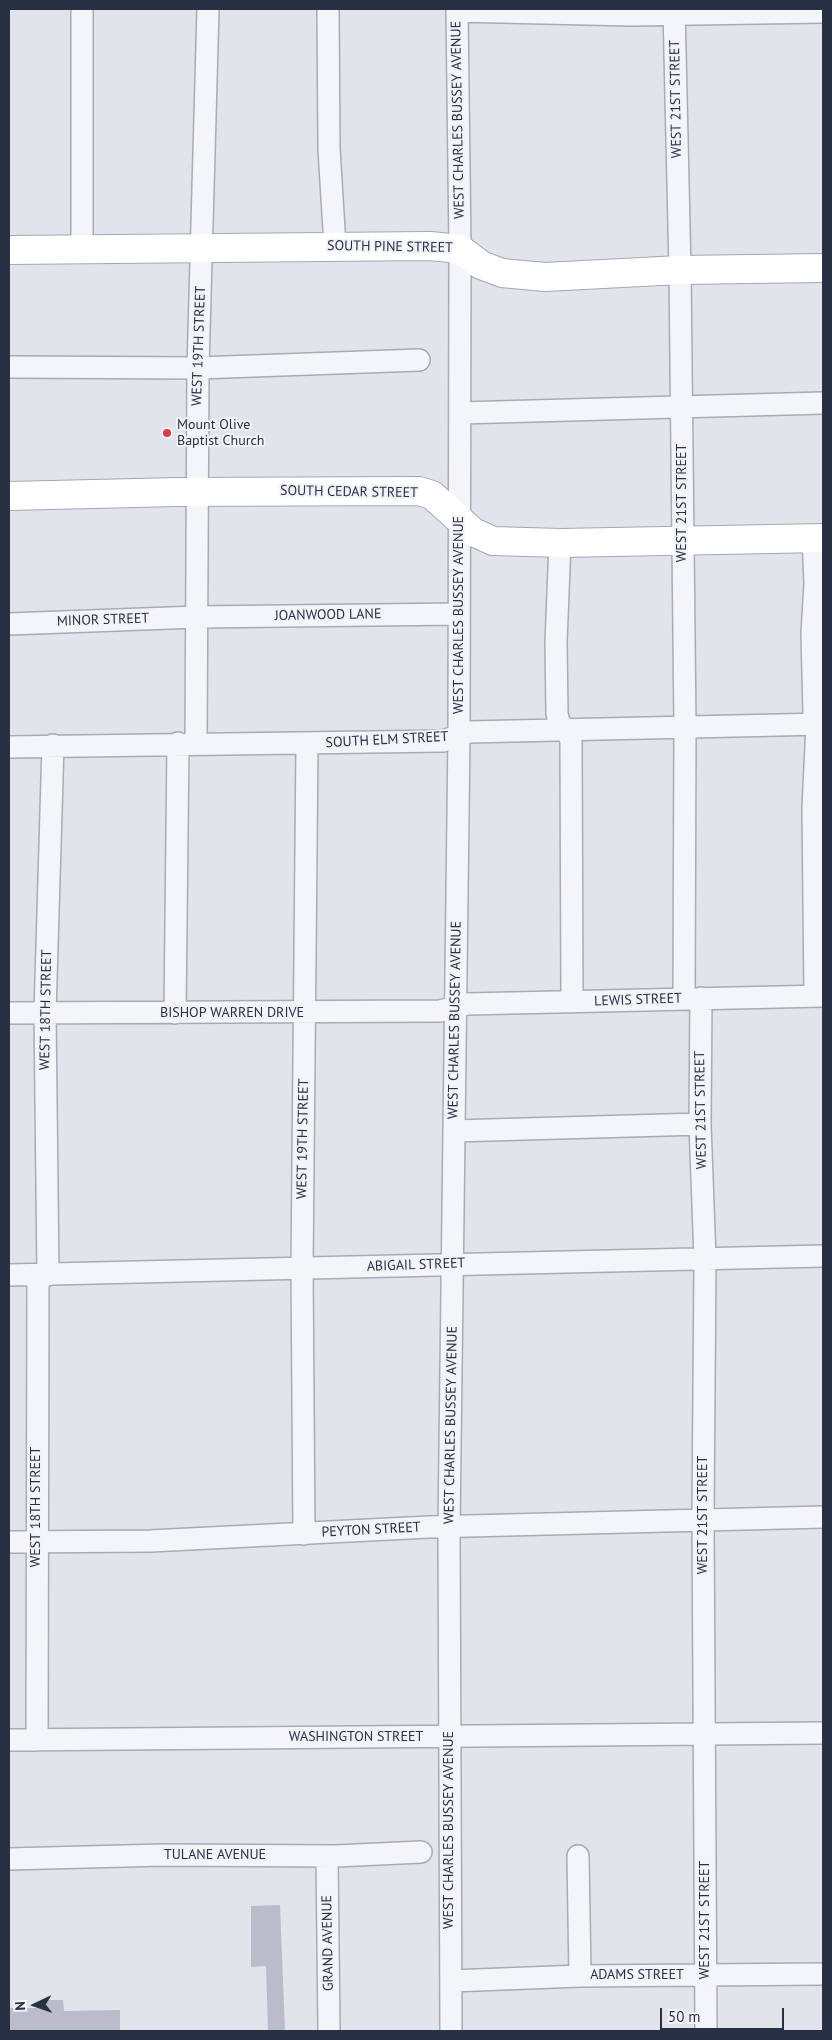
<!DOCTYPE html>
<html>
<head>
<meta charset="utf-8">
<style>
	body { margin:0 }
	#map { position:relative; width:832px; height:2040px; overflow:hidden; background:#e1e4eb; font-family:"PT Sans",sans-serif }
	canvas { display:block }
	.frame { position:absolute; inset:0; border:10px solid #283144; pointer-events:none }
	.north { position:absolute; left:10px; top:1980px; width:50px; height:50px; -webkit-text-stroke:4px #f1f3f8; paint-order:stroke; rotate:267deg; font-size:14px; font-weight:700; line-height:20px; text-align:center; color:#283144 }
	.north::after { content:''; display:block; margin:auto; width:18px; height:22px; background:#283144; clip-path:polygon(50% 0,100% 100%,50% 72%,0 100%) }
	.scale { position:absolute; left:660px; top:2008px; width:124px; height:22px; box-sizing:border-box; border:2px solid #283144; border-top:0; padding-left:6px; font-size:15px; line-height:18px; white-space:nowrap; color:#283144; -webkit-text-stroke:4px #f1f3f8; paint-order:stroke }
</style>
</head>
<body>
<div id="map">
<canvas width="832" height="2040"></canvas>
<div class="frame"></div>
<div class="north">N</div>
<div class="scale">50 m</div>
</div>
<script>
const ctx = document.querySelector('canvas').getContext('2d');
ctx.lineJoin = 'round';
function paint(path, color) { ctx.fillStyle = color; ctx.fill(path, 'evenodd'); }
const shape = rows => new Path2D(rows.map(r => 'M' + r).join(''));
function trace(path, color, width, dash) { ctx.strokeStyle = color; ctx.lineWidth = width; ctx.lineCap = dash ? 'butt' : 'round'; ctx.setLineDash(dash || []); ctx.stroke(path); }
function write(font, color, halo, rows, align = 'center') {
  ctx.font = font + ' "PT Sans",sans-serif'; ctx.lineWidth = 4; ctx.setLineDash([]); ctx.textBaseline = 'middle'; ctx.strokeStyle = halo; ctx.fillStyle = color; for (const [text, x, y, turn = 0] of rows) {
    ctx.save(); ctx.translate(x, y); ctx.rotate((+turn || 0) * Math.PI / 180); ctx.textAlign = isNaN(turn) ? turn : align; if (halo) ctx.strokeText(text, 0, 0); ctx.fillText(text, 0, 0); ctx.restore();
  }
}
paint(shape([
	[280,1905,285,2031,268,2031,266,1966,251,1967,251,1906],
	[46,2000,63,2000,64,2011,120,2010,120,2031,9,2030,9,2008,46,2008]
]), '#b8bdc9');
const minor = shape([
	[82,9,82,249],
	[328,9,329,149,335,246],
	[674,9,680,270,685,727,684,998],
	[457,11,631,15,823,12],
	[9,367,198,368,419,360],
	[460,413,823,403],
	[813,538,815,584,812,633,814,714,817,724,813,808,815,996],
	[560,543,556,642,557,714,559,722,571,739,572,1002],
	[9,624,197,617,459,614],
	[196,743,198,368,208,9],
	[9,747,443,741,469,732,823,724],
	[701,998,700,1124,705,1259,703,1518,706,2031],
	[9,1013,440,1011,467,1004,823,996],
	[175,1013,178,743],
	[454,1131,700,1124],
	[9,1275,823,1256],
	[48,1275,45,1013,53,745],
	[304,1534,302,1269,307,744],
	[9,1542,150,1541,429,1527,823,1517],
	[9,1740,823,1733],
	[37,1740,38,1275],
	[327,1856,329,2031],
	[578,1856,580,1976],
	[9,1859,163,1855,336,1856,421,1852],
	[451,1981,580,1976,823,1974],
	[451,2031,449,1527,459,736,460,249,457,9]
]);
const major = shape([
	[9,250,430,246,460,249,481,265,502,273,545,277,680,270,823,268],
	[9,496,178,492,419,491,432,495,473,532,493,541,560,543,823,538]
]);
trace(minor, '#a6abb6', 24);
trace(major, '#9fa8b7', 30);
trace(minor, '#f4f5f9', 21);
trace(major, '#fff', 28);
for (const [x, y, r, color] of [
	[167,433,5,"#d83d4d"]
]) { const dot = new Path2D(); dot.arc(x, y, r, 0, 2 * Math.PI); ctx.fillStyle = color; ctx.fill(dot); trace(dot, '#f1f3f8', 2); }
write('14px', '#283144', '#f1f3f8', [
	["WEST 21ST STREET",676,99,-91],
	["WEST CHARLES BUSSEY AVENUE",458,120,-91],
	["SOUTH PINE STREET",390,247,1],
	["WEST 19TH STREET",199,346,-88],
	["SOUTH CEDAR STREET",349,492,1],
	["WEST 21ST STREET",682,503,-90],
	["JOANWOOD LANE",328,615,-1],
	["WEST CHARLES BUSSEY AVENUE",459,615,-90],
	["MINOR STREET",103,620,-2],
	["SOUTH ELM STREET",387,740,-3],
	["LEWIS STREET",638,1000,-2],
	["WEST 18TH STREET",46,1010,-89],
	["BISHOP WARREN DRIVE",232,1013],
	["WEST CHARLES BUSSEY AVENUE",455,1020,-89],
	["WEST 21ST STREET",701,1110,-91],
	["WEST 19TH STREET",303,1139,-89],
	["ABIGAIL STREET",416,1265,-2],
	["WEST CHARLES BUSSEY AVENUE",451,1425,-89],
	["WEST 18TH STREET",36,1507,-90],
	["WEST 21ST STREET",703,1515,-90],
	["PEYTON STREET",371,1530,-3],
	["WASHINGTON STREET",356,1737],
	["WEST CHARLES BUSSEY AVENUE",449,1830,-90],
	["TULANE AVENUE",215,1855],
	["WEST 21ST STREET",705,1920,-90],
	["GRAND AVENUE",328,1943,-91],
	["ADAMS STREET",637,1975]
]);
write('14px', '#283144', '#f1f3f8', [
	["Mount Olive",177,425],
	["Baptist Church",177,441]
], 'left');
</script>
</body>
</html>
